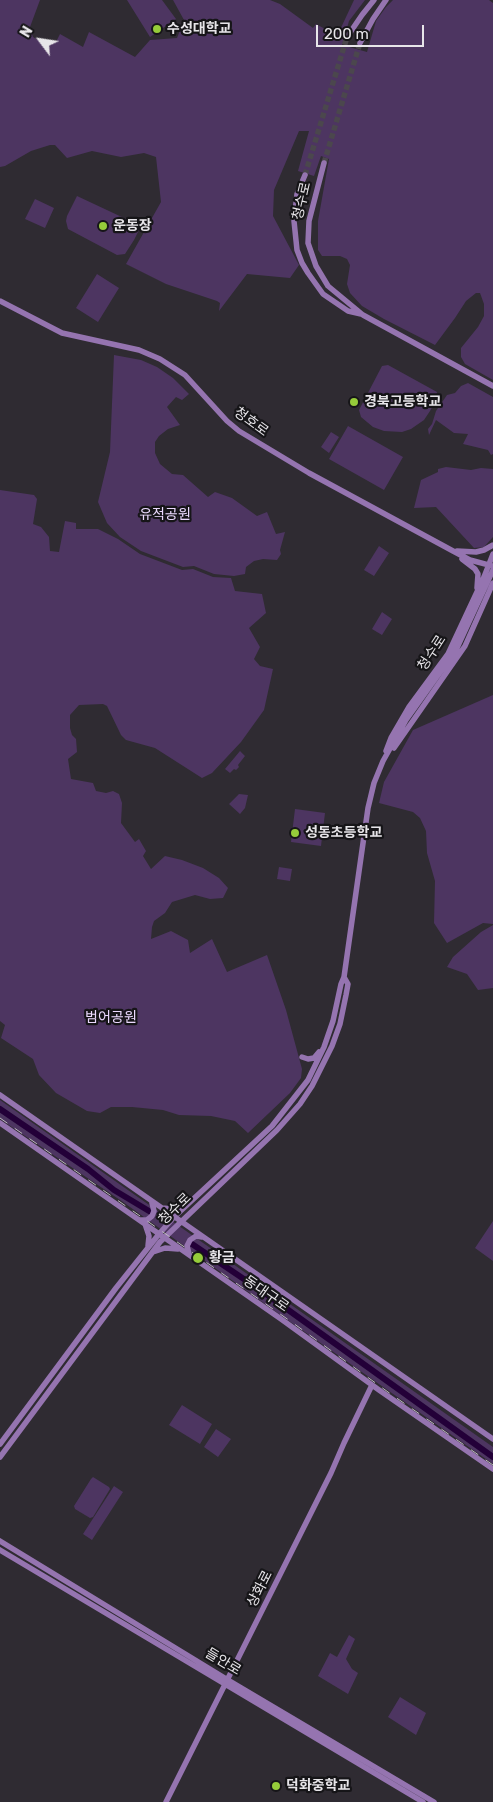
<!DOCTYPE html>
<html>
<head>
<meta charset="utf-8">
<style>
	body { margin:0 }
	#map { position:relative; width:493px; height:1802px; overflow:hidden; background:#2f2b32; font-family:Rubik,sans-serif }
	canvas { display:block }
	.north { position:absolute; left:15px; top:15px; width:50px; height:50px; -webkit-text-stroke:4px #161518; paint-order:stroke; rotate:301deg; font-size:14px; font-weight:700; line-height:20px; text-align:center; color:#e7e5e9 }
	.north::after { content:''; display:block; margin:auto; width:18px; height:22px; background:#e7e5e9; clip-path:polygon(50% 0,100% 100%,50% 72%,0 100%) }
	.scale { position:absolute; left:316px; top:25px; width:108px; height:22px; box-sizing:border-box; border:2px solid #e7e5e9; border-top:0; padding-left:6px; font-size:15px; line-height:18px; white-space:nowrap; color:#e7e5e9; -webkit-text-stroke:4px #161518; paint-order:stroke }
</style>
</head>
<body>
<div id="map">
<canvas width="493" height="1802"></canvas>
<div class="north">N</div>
<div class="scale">200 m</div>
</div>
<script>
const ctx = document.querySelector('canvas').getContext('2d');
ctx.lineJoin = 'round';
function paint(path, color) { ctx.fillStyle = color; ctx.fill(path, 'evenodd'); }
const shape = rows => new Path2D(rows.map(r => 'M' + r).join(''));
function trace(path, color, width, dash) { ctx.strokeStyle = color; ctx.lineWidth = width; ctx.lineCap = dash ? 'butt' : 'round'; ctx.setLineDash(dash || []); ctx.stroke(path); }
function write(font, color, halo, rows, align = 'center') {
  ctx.font = font + ' Rubik,"Noto Sans KR",sans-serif'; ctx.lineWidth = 4.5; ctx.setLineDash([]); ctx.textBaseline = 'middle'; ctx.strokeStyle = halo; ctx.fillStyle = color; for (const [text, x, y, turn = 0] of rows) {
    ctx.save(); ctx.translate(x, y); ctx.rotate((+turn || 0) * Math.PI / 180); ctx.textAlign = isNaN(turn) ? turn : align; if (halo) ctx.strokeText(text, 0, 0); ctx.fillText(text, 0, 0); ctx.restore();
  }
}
paint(shape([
	[0,0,40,0,30,27,33,37,43,43,51,41,56,42,60,34,83,47,89,32,135,57,150,40,177,38,184,20,173,0,270,0,280,4,313,28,316,24,325,29,339,32,354,0,365,0,349,21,342,45,367,52,376,21,386,7,393,0,489,0,493,3,493,380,465,364,461,357,461,348,478,327,484,316,484,304,480,293,476,293,466,301,455,318,435,345,384,319,362,306,350,293,347,284,350,265,347,259,340,256,322,256,318,250,318,221,329,159,321,156,314,176,298,171,309,131,299,131,274,190,273,216,299,265,290,278,247,274,219,311,220,303,217,301,166,284,126,264,161,202,156,157,144,153,121,157,92,151,67,158,55,145,50,145,31,151,5,166,0,167],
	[127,0,162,0,176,19,150,37],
	[77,196,141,226,134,240,125,254,117,255,68,229,66,221,67,216],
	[35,199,54,208,45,228,25,219],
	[97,274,119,288,98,322,76,308],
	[114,355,141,360,157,367,173,378,189,394,182,400,176,397,167,407,180,425,168,429,159,436,155,442,155,453,160,464,172,474,183,475,208,497,215,492,232,498,257,516,267,512,276,534,285,532,280,550,281,554,277,560,263,559,254,561,246,567,245,574,234,576,214,574,194,566,183,567,141,551,120,537,107,523,98,502,110,452],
	[388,365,437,392,435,402,430,411,424,420,411,429,402,432,384,431,373,427,361,417,359,410,382,366],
	[468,383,493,397,493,454,491,455,488,450,463,444,468,434,454,433,436,420,429,435,428,429,432,424,436,411,447,395,455,393,461,386],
	[348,426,403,457,384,490,329,459],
	[331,432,339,437,329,453,321,447],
	[446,467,471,470,481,468,493,469,493,537,484,547,474,548,436,507,414,508,421,480,438,472,438,469],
	[0,490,34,495,37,499,33,524,41,527,49,537,50,551,59,552,65,521,76,523,76,529,98,529,118,539,140,554,182,570,193,569,213,577,231,578,235,591,262,594,266,613,249,628,260,647,254,659,260,666,273,669,264,710,241,742,212,773,202,778,155,748,126,740,121,735,107,706,103,704,79,705,70,715,70,728,72,735,76,739,77,752,68,759,71,779,93,783,96,791,106,793,113,791,119,794,122,803,121,823,135,842,139,839,146,851,143,856,151,869,165,856,182,860,203,868,219,878,228,888,223,898,210,899,195,895,172,902,165,913,154,921,152,927,151,939,171,931,188,940,190,953,212,939,227,972,267,955,286,1010,302,1069,301,1078,290,1093,248,1133,235,1121,211,1116,179,1115,163,1110,132,1107,111,1107,100,1113,87,1111,56,1093,39,1075,33,1059,1,1038,5,1025,0,1021],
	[379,546,389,553,374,576,364,570],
	[382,612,392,619,382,635,372,629],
	[493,695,493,924,483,923,447,943,434,923,435,881,427,853,426,831,420,818,413,812,379,803,384,782,413,730],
	[240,751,245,756,238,765,239,767,236,770,234,769,230,773,225,769],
	[239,794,248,795,245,808,240,814,229,804],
	[295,809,325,813,321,846,291,842],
	[279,867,292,869,290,881,277,879],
	[493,925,493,988,478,990,467,974,447,967,453,957,481,932],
	[0,1100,493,1447,493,1464,272,1309,123,1202,0,1119],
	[493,1221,493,1261,475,1248],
	[182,1405,212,1424,200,1444,169,1425],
	[216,1429,231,1439,218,1457,204,1447],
	[93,1477,109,1487,110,1489,93,1517,90,1518,75,1509,74,1506,91,1479],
	[114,1486,123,1492,92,1540,83,1534],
	[349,1635,355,1639,346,1659,352,1669,358,1673,348,1694,318,1676,330,1653,337,1657],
	[400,1697,426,1713,416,1735,388,1717]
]), '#4d3561');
trace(shape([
	[0,1109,88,1169,114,1190,149,1211],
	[192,1244,266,1294,493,1457]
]), '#230038', 6);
trace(shape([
	[324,163,360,43],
	[305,175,347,37]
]), '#4b474d', 5.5, [5.5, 3]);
trace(shape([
	[347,37,362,15,374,0],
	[360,43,373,19,386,0],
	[324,163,309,221,308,243,316,266,328,286,363,315,493,386],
	[305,175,297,194,294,221,297,250,302,263,308,273,323,294,348,311,361,314],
	[0,301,62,333,139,350,160,359,185,375,227,421,239,431,309,473,453,551,470,560,493,566],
	[457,551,476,552,484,550,493,545],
	[462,559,475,569,478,574,477,588],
	[394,748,465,646,493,583],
	[386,751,391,738,409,707,448,654,484,577,493,554],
	[302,1057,308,1059,314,1058,319,1052],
	[0,1095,493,1439],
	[0,1123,281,1319,379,1390,493,1469],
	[162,1208,173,1209,185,1206],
	[140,1220,147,1220,152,1216,154,1211,152,1203],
	[145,1224,149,1236,148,1246],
	[153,1252,165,1248,178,1249],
	[189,1254,187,1246,190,1240,196,1236,202,1237],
	[0,1444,116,1288,159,1234,174,1217,272,1126,308,1080,324,1047,333,1021,341,984,344,977,368,808,374,783,383,761,406,720,456,650,493,570],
	[0,1457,160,1242,277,1130,300,1104,312,1086,332,1046,340,1024,346,995,348,984,344,977],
	[0,1541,228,1680,434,1802],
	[0,1550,423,1802],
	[166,1802,331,1473,344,1443,372,1385]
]), '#9574b0', 5.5);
trace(shape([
	[0,1118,293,1323,388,1392,493,1465]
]), '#bcb9be', 1, [9, 9]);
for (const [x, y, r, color] of [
	[157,29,5,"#96cc3a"],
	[103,226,5,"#96cc3a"],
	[354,402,5,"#96cc3a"],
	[295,833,5,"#96cc3a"],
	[198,1258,6,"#96cc3a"],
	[276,1786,5,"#96cc3a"]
]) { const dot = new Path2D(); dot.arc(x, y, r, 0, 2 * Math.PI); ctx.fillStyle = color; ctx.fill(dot); trace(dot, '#161518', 2); }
write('bold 14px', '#e7e5e9', '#161518', [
	["수성대학교",167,29],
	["운동장",113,226],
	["경북고등학교",364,402],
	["성동초등학교",305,833],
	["황금",209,1258],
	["덕화중학교",286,1786]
], 'left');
write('14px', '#e7e5e9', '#161518', [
	["청수로",302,201,-77],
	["청호로",251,422,36],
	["청수로",432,653,-57],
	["청수로",175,1209,-44],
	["동대구로",266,1294,35],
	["상화로",260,1589,-63],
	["들안로",223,1662,31]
]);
write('14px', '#ebd9fe', '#161518', [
	["유적공원",165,515],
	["범어공원",111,1018]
]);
</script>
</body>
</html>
